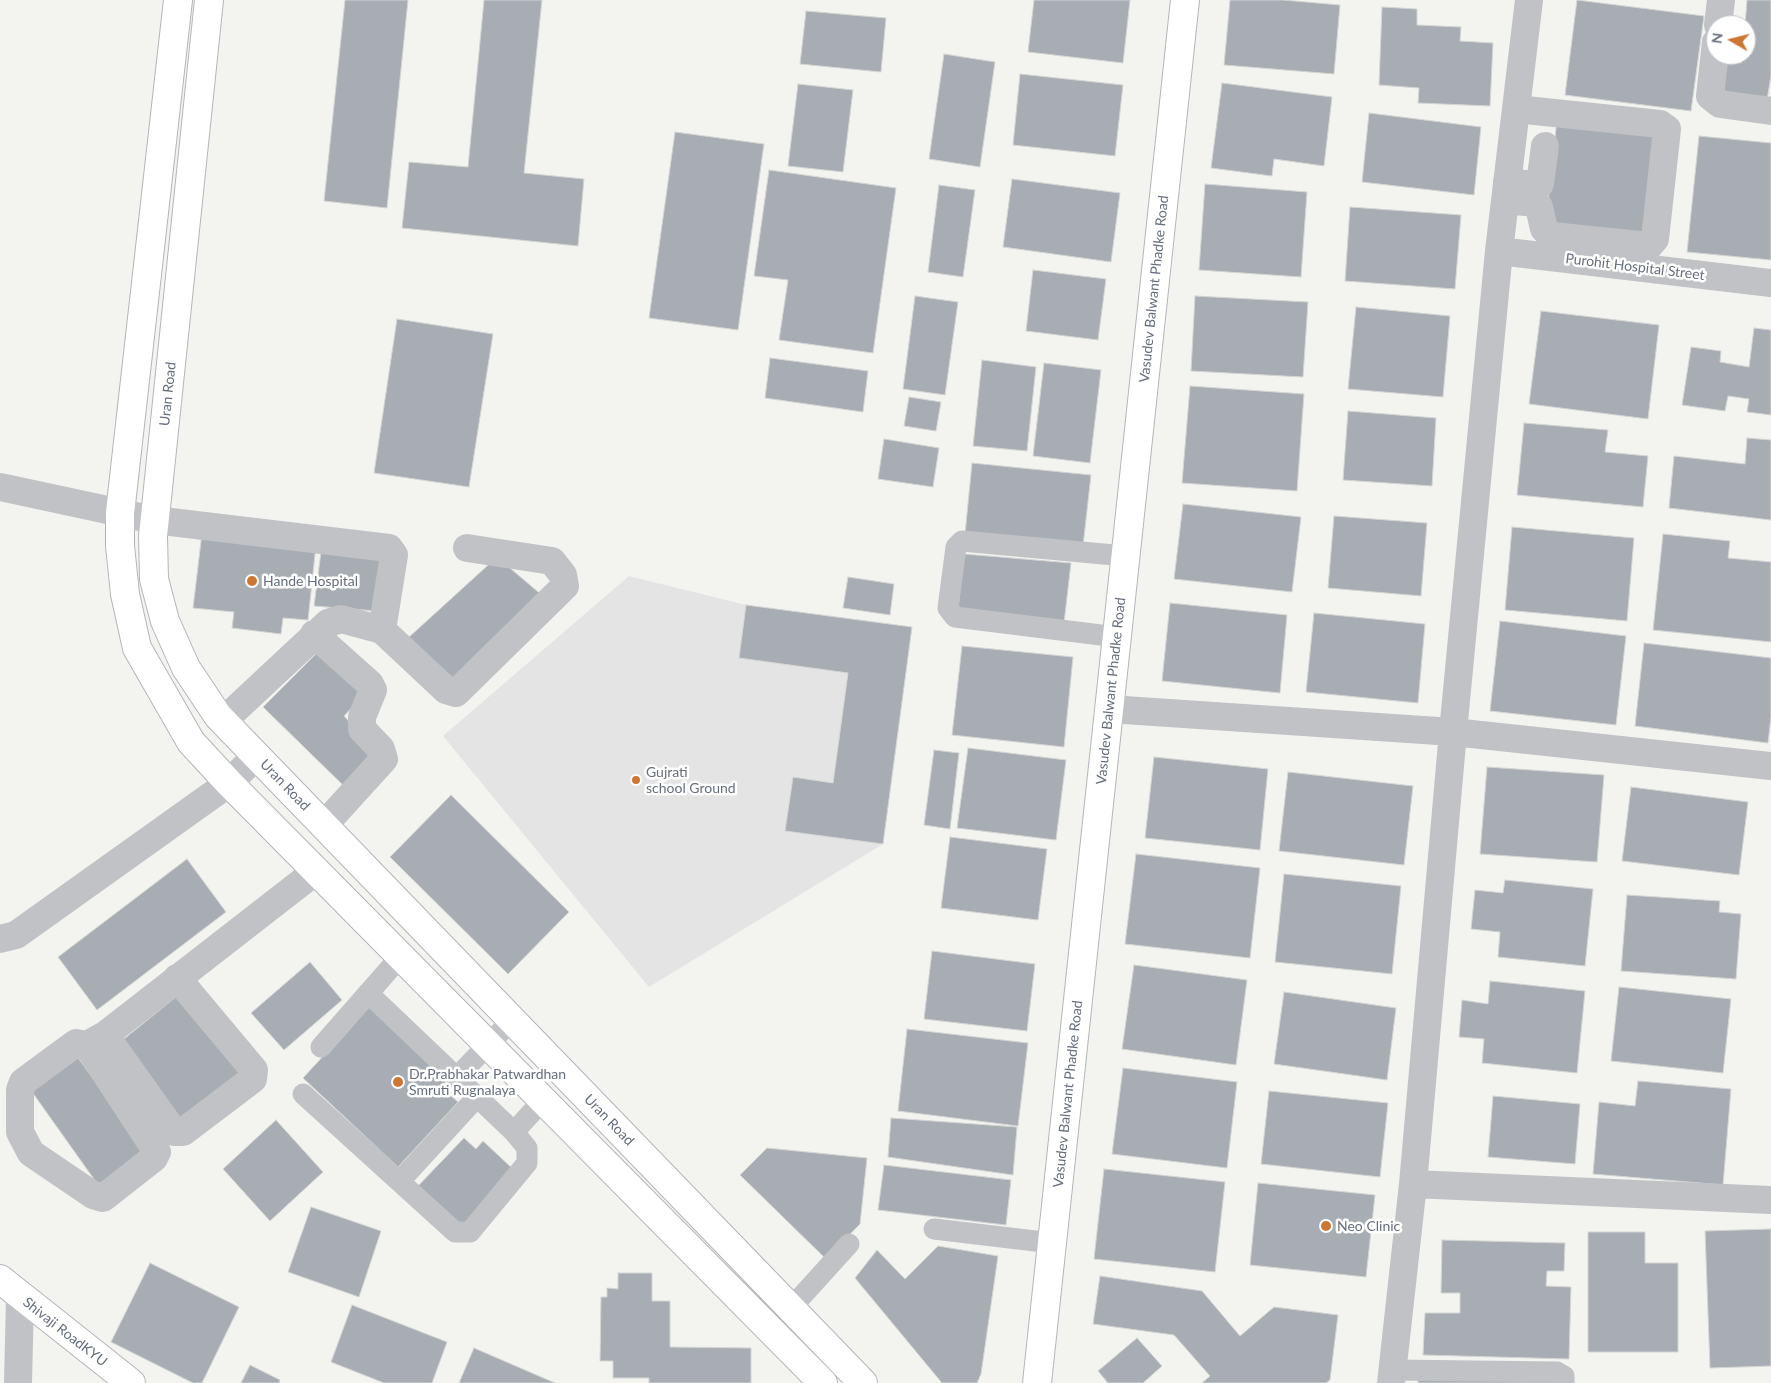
<!DOCTYPE html>
<html>
<head>
<meta charset="utf-8">
<style>
	body { margin:0 }
	#map { position:relative; width:1771px; height:1383px; overflow:hidden; background:#f3f4f0; font-family:Lato,sans-serif }
	canvas { display:block }
	.north { position:absolute; left:1706px; top:15px; width:50px; height:50px; box-sizing:border-box; background:#fff; border:1px solid #c2c5cb; border-radius:50%; rotate:278deg; font-size:14px; font-weight:700; line-height:20px; text-align:center; color:#666e7e }
	.north::after { content:''; display:block; margin:auto; width:18px; height:22px; background:#ce7735; clip-path:polygon(50% 0,100% 100%,50% 72%,0 100%) }
</style>
</head>
<body>
<div id="map">
<canvas width="1771" height="1383"></canvas>
<div class="north">N</div>
</div>
<script>
const ctx = document.querySelector('canvas').getContext('2d');
ctx.lineJoin = 'round';
function paint(path, color) { ctx.fillStyle = color; ctx.fill(path, 'evenodd'); }
const shape = rows => new Path2D(rows.map(r => 'M' + r).join(''));
function trace(path, color, width, dash) { ctx.strokeStyle = color; ctx.lineWidth = width; ctx.lineCap = dash ? 'butt' : 'round'; ctx.setLineDash(dash || []); ctx.stroke(path); }
function write(font, color, halo, rows, align = 'center') {
  ctx.font = font + ' Lato,sans-serif'; ctx.lineWidth = 5; ctx.setLineDash([]); ctx.textBaseline = 'middle'; ctx.strokeStyle = halo; ctx.fillStyle = color; for (const [text, x, y, turn = 0] of rows) {
    ctx.save(); ctx.translate(x, y); ctx.rotate((+turn || 0) * Math.PI / 180); ctx.textAlign = isNaN(turn) ? turn : align; if (halo) ctx.strokeText(text, 0, 0); ctx.fillText(text, 0, 0); ctx.restore();
  }
}
paint(shape([
	[629,576,746,605,740,658,848,673,833,783,793,777,785,831,883,844,649,987,443,736]
]), '#e4e4e4');
const building = shape([
	[345,0,408,0,387,208,324,201,345,0],
	[484,0,542,0,524,173,584,179,578,246,402,228,409,162,468,167,484,0],
	[1034,0,1130,0,1123,63,1028,52,1034,0],
	[1230,0,1283,0,1340,5,1334,74,1224,65,1230,0],
	[1577,0,1704,16,1691,111,1565,95,1577,0],
	[1747,0,1771,0,1771,76,1767,100,1720,95,1723,61,1741,63,1742,55,1746,55,1745,25,1747,0],
	[1382,7,1417,9,1417,25,1461,27,1460,41,1493,43,1490,106,1418,103,1419,88,1379,85,1382,7],
	[806,11,886,18,881,72,800,64,806,11],
	[944,54,995,62,980,167,929,159,944,54],
	[1020,74,1123,85,1115,156,1013,145,1020,74],
	[1222,83,1332,97,1324,166,1274,159,1272,176,1211,168,1222,83],
	[798,84,853,90,843,172,788,166,798,84],
	[1369,113,1481,127,1474,195,1362,182,1369,113],
	[1557,120,1659,130,1645,241,1551,231,1547,210,1557,120],
	[675,132,764,144,738,330,649,318,675,132],
	[1699,136,1771,143,1771,260,1687,252,1699,136],
	[769,170,896,188,873,353,779,340,788,280,754,276,769,170],
	[1012,179,1120,193,1111,262,1003,247,1012,179],
	[1205,184,1307,192,1301,277,1199,270,1205,184],
	[939,185,975,190,963,277,928,272,939,185],
	[1350,207,1461,215,1455,289,1345,281,1350,207],
	[1033,270,1106,279,1098,340,1026,331,1033,270],
	[915,296,958,302,945,395,903,389,915,296],
	[1195,296,1308,302,1303,377,1191,371,1195,296],
	[1356,307,1450,316,1443,397,1348,389,1356,307],
	[1541,311,1659,325,1648,419,1529,404,1541,311],
	[397,319,493,334,469,487,374,473,397,319],
	[1754,328,1771,330,1771,415,1747,412,1749,399,1728,396,1725,411,1682,405,1691,347,1721,351,1720,362,1749,367,1754,328],
	[770,358,868,371,863,412,765,398,770,358],
	[982,360,1036,367,1027,451,973,446,982,360],
	[1044,363,1101,370,1090,463,1033,456,1044,363],
	[1190,386,1304,394,1297,491,1182,483,1190,386],
	[909,397,941,402,936,431,904,426,909,397],
	[1348,411,1436,418,1432,486,1343,480,1348,411],
	[1524,423,1608,430,1605,452,1648,456,1643,507,1517,495,1524,423],
	[1747,438,1771,440,1771,520,1669,508,1674,456,1745,464,1747,438],
	[884,439,939,448,933,487,878,479,884,439],
	[972,463,1091,475,1083,546,965,534,972,463],
	[1183,504,1301,517,1292,592,1174,579,1183,504],
	[1334,516,1427,523,1421,596,1328,588,1334,516],
	[1512,527,1634,538,1627,621,1505,610,1512,527],
	[202,533,316,545,308,620,283,618,281,634,232,628,234,612,193,608,202,533],
	[1663,534,1730,541,1728,558,1771,562,1771,642,1653,630,1663,534],
	[321,552,386,560,376,611,314,606,321,552],
	[964,554,1071,563,1064,623,958,608,964,554],
	[497,557,544,597,452,684,408,638,497,557],
	[848,577,894,584,890,615,843,608,848,577],
	[1170,603,1287,615,1280,693,1162,681,1170,603],
	[746,605,912,627,883,844,785,831,793,777,833,783,848,673,739,658,746,605],
	[1314,613,1425,624,1418,703,1306,692,1314,613],
	[1500,621,1626,636,1616,725,1490,711,1500,621],
	[1644,643,1771,658,1771,717,1768,743,1635,726,1644,643],
	[962,646,1073,657,1064,747,952,735,962,646],
	[322,648,368,690,344,716,380,756,348,790,263,707,322,648],
	[968,748,1066,760,1056,840,957,828,968,748],
	[934,750,959,753,950,829,924,825,934,750],
	[1154,757,1268,769,1260,850,1145,838,1154,757],
	[1487,767,1604,775,1597,862,1480,854,1487,767],
	[1288,772,1413,786,1404,865,1279,851,1288,772],
	[1631,787,1748,802,1739,875,1622,861,1631,787],
	[451,795,569,912,508,974,390,857,451,795],
	[950,837,1047,849,1038,920,941,908,950,837],
	[1136,854,1260,868,1250,958,1125,944,1136,854],
	[187,859,226,912,97,1010,58,957,187,859],
	[1284,874,1401,886,1392,974,1275,962,1284,874],
	[1505,880,1593,889,1585,966,1498,957,1500,932,1471,929,1475,890,1503,893,1505,880],
	[1627,895,1720,901,1719,912,1741,914,1736,979,1621,971,1627,895],
	[932,951,1035,964,1027,1031,924,1019,932,951],
	[310,962,342,1000,284,1050,251,1013,310,962],
	[1134,965,1247,980,1236,1065,1122,1049,1134,965],
	[1490,981,1585,991,1577,1073,1482,1063,1484,1039,1459,1037,1462,1000,1488,1004,1490,981],
	[1619,987,1731,999,1723,1073,1611,1061,1619,987],
	[182,992,246,1072,182,1123,119,1043,182,992],
	[1284,992,1396,1008,1387,1080,1274,1064,1284,992],
	[371,1004,450,1077,441,1087,458,1102,398,1167,303,1078,371,1004],
	[907,1029,1028,1043,1018,1126,898,1111,907,1029],
	[76,1055,147,1153,101,1189,30,1089,76,1055],
	[1123,1068,1237,1082,1227,1168,1112,1154,1123,1068],
	[1638,1081,1731,1089,1723,1185,1593,1174,1599,1102,1635,1106,1638,1081],
	[1269,1091,1388,1103,1380,1177,1261,1164,1269,1091],
	[1493,1096,1580,1104,1575,1164,1488,1157,1493,1096],
	[891,1118,1017,1127,1013,1175,888,1157,891,1118],
	[276,1120,323,1172,270,1221,223,1169,276,1120],
	[464,1138,476,1149,483,1141,515,1171,463,1227,418,1186,464,1138],
	[767,1148,867,1158,860,1224,826,1259,740,1175,767,1148],
	[884,1165,1011,1180,1006,1225,878,1210,884,1165],
	[1104,1169,1225,1182,1215,1272,1094,1259,1104,1169],
	[1258,1183,1375,1195,1366,1277,1250,1265,1258,1183],
	[311,1207,381,1231,359,1297,288,1272,311,1207],
	[1771,1229,1771,1366,1710,1368,1705,1231,1771,1229],
	[1588,1232,1645,1232,1645,1263,1678,1263,1678,1352,1588,1352,1588,1232],
	[1442,1240,1565,1243,1564,1271,1547,1271,1546,1286,1571,1287,1569,1359,1423,1355,1425,1313,1460,1313,1460,1293,1441,1293,1442,1240],
	[938,1246,998,1256,981,1374,977,1383,942,1383,855,1278,877,1250,905,1279,938,1246],
	[150,1263,239,1307,202,1383,193,1383,111,1342,150,1263],
	[618,1273,652,1273,652,1301,670,1301,670,1347,751,1348,751,1383,649,1383,649,1378,613,1378,613,1361,600,1361,601,1297,607,1297,607,1288,618,1289,618,1273],
	[1100,1276,1202,1291,1240,1336,1274,1307,1338,1315,1330,1380,1326,1383,1202,1383,1210,1376,1174,1335,1093,1324,1100,1276],
	[352,1305,447,1342,432,1383,384,1383,331,1362,352,1305],
	[1137,1338,1162,1366,1143,1383,1108,1383,1098,1371,1137,1338],
	[474,1348,555,1383,459,1383,474,1348],
	[250,1365,280,1380,279,1383,241,1383,250,1365],
	[1558,1378,1557,1383,1418,1383,1418,1379,1558,1378]
]);
paint(building, '#a8adb3');
trace(building, '#d4d5d3', 1);
const secondary = shape([
	[0,1279,131,1383],
	[1037,1383,1185,0]
]);
const primary = shape([
	[178,0,120,513,120,546,125,594,137,648,191,742,229,783,823,1383],
	[209,0,153,536,154,579,165,621,186,668,218,716,863,1383]
]);
trace(secondary, '#b2b5ba', 30);
trace(primary, '#b3b5b9', 30);
trace(shape([
	[1117,637,955,617,948,608,956,547,962,541,1125,556],
	[368,993,514,1132,543,1100],
	[321,1047,400,957],
	[457,1077,512,1020],
	[303,1094,455,1232,470,1232,527,1163,527,1148,514,1132],
	[400,1181,477,1097],
	[934,1229,1052,1243],
	[791,1308,849,1244],
	[1393,1370,1557,1372,1564,1376,1564,1383]
]), '#c0c2c5', 21);
trace(shape([
	[1718,25,1721,0],
	[1716,42,1710,96,1720,104,1771,111],
	[1507,182,1533,185,1540,184,1545,146],
	[1505,200,1536,203,1539,207,1544,229,1552,236,1649,246,1655,239,1667,129,1660,124,1516,109],
	[1499,251,1771,283],
	[0,487,154,520,389,548,394,555,382,630,341,619,328,623,223,721],
	[382,630,446,690,456,693,565,586,563,575,552,561,467,548],
	[314,634,370,684,373,690,362,717,362,729,381,749,384,759,324,825],
	[1109,709,1453,732,1771,766],
	[0,939,16,935,229,783,256,756],
	[105,1035,174,1132,183,1132,253,1079,254,1070,177,978],
	[87,1045,157,1152,154,1158,103,1198,93,1195,31,1153,20,1132,20,1090,23,1082,76,1043,87,1045,105,1035,316,871],
	[1413,1184,1771,1200],
	[18,1383,20,1298],
	[1391,1383,1413,1184,1453,732,1499,251,1529,0]
]), '#c0c2c5', 28);
trace(secondary, '#fff', 28);
trace(primary, '#fff', 28);
for (const [x, y, r, color] of [
	[252,581,6,"#ce7735"],
	[636,780,5,"#ce7735"],
	[398,1082,6,"#ce7735"],
	[1326,1226,6,"#ce7735"]
]) { const dot = new Path2D(); dot.arc(x, y, r, 0, 2 * Math.PI); ctx.fillStyle = color; ctx.fill(dot); trace(dot, '#fff', 2); }
write('14px', '#666e7e', '#fff', [
	["Purohit Hospital Street",1635,267,7],
	["Vasudev Balwant Phadke Road",1154,289,-84],
	["Uran Road",168,394,-84],
	["Vasudev Balwant Phadke Road",1111,691,-84],
	["Uran Road",285,785,46],
	["Vasudev Balwant Phadke Road",1068,1094,-84],
	["Uran Road",609,1120,46],
	["Shivaji RoadKYU",65,1332,38]
]);
write('14px', '#666e7e', '#fff', [
	["Hande Hospital",263,581],
	["Gujrati",646,772],
	["school Ground",646,788],
	["Dr.Prabhakar Patwardhan",409,1074],
	["Smruti Rugnalaya",409,1090],
	["Neo Clinic",1337,1226]
], 'left');
</script>
</body>
</html>
